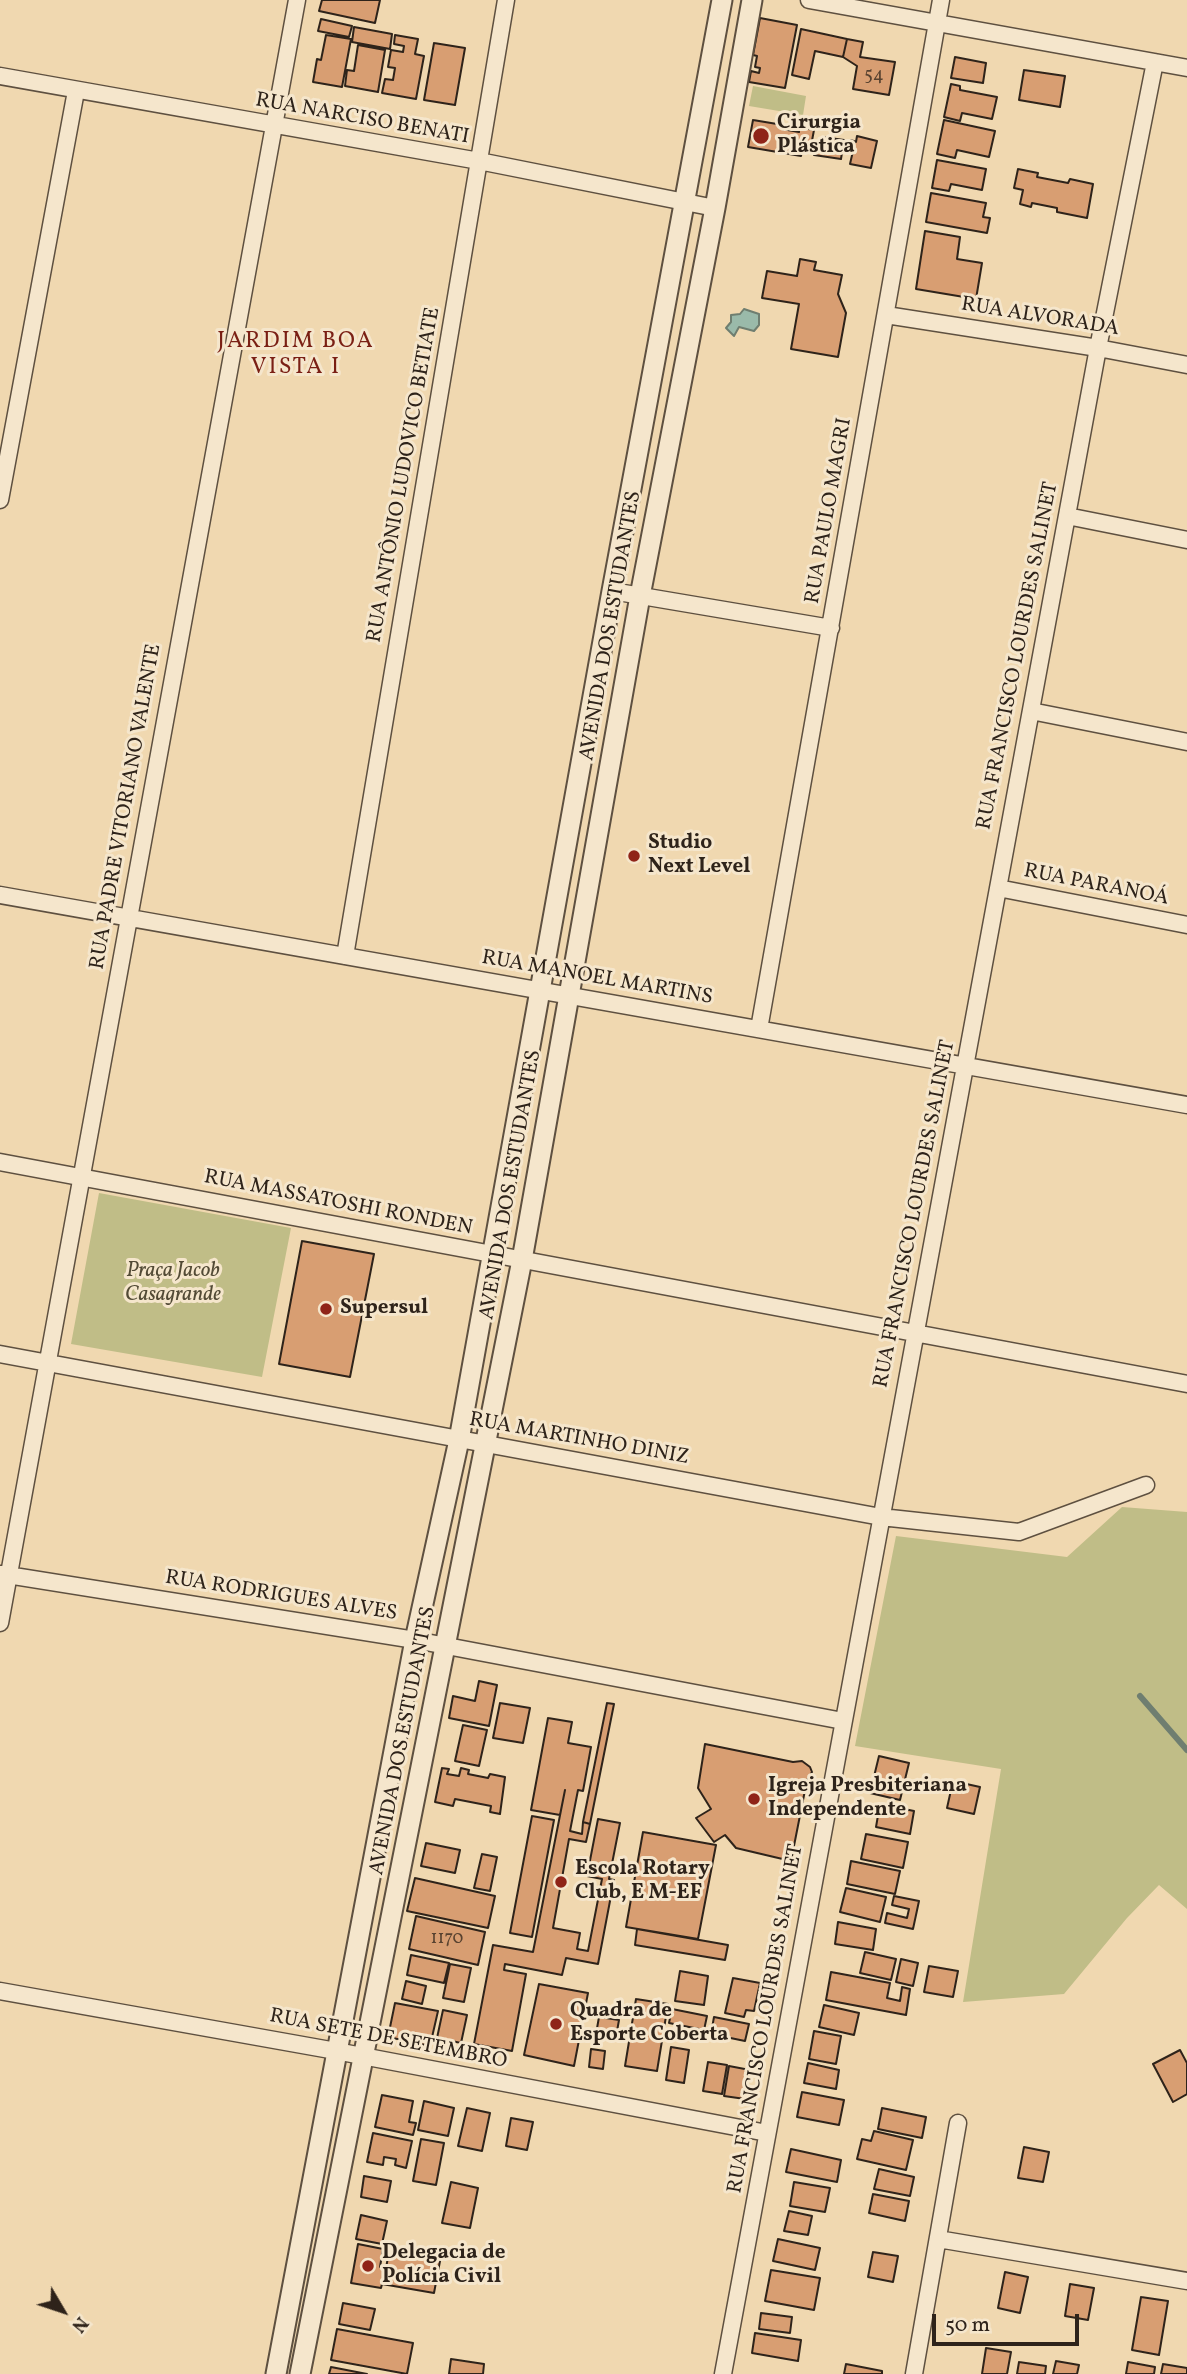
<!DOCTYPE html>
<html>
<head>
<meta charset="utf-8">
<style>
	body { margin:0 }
	#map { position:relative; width:1187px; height:2374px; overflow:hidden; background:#f0d8b0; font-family:Vollkorn,serif }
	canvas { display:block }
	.north { position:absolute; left:28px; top:2276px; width:70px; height:70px; -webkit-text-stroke:5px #f5e6cc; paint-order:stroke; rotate:129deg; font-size:19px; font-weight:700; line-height:28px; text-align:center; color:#2e231a }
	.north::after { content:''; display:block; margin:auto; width:24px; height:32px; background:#2e231a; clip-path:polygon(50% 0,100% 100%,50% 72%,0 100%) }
	.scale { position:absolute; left:932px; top:2314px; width:147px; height:32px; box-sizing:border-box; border:4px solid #2e231a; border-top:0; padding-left:9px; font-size:21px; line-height:24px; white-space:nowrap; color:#2e231a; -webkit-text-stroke:5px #f5e6cc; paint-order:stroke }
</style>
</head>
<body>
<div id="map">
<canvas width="1187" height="2374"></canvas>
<div class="north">N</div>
<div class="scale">50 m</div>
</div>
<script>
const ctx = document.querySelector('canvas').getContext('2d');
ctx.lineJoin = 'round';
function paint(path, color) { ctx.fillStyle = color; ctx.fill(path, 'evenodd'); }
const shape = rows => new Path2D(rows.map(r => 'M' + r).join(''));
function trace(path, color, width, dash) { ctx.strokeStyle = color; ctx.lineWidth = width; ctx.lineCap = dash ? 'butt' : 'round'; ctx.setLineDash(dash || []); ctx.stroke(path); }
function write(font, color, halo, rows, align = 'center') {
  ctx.font = font + ' Vollkorn,serif'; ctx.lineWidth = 6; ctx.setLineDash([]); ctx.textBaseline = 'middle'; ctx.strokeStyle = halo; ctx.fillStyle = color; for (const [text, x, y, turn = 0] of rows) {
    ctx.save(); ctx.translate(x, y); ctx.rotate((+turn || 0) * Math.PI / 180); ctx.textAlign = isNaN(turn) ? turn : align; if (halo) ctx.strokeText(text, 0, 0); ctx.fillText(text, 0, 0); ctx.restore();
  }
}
paint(shape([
	[753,86,806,96,803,115,749,106],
	[99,1193,291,1228,262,1377,71,1344],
	[1122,1507,1187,1512,1187,1909,1159,1885,1127,1918,1064,1994,963,2002,1001,1769,855,1746,896,1536,1067,1557]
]), '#c0bd87');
const water = shape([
	[744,309,759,314,759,325,754,331,739,327,734,336,726,328,731,322,731,315,740,314,744,309]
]);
paint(water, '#9abaaa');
trace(water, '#6f7e70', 2);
trace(shape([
	[1140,1696,1187,1750]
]), '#6f7e70', 6);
const building = shape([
	[322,0,380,0,375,23,319,11,322,0],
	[760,18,797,25,785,88,749,82,751,71,759,73,760,68,755,67,757,56,753,55,760,18],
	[321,19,352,26,349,37,318,31,321,19],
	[354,27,392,34,390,49,352,42,354,27],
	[801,29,847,39,843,57,815,51,809,79,792,75,801,29],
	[326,35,351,39,342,87,313,82,317,59,321,60,326,35],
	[395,35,418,39,415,54,424,56,416,99,382,93,385,79,393,80,395,68,388,67,391,50,403,52,404,46,394,44,395,35],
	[847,39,863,42,860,57,895,62,889,95,853,89,857,66,843,57,847,39],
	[434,43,465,48,455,105,424,100,434,43],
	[358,45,385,50,378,92,345,86,347,70,354,71,358,45],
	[955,57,986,63,983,83,951,78,955,57],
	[1024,70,1065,76,1060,107,1019,100,1024,70],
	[951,84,960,86,960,90,997,97,992,119,962,113,960,121,944,117,951,84],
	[753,120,783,125,782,129,799,132,799,127,814,130,811,146,803,145,801,156,748,147,753,120],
	[944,120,995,131,989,157,957,150,955,158,937,154,944,120],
	[857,136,877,141,871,168,850,164,853,151,849,150,851,140,856,142,857,136],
	[823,137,844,140,841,159,814,155,815,145,822,146,823,137],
	[937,160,986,169,982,190,951,184,949,191,932,188,937,160],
	[1018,169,1038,173,1037,177,1068,183,1070,179,1093,184,1087,218,1057,212,1057,208,1032,203,1031,207,1020,204,1023,190,1014,188,1018,169],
	[931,193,986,203,983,217,990,218,987,233,926,222,931,193],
	[925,231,960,237,957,259,982,263,976,299,916,289,925,231],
	[800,259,816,262,814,270,842,275,838,294,846,313,838,357,791,349,799,304,762,298,767,271,797,276,800,259],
	[302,1241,374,1254,350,1377,279,1364,302,1241],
	[479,1681,497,1685,489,1726,449,1718,453,1696,475,1701,479,1681],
	[500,1703,530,1708,523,1743,493,1738,500,1703],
	[607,1703,614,1704,590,1824,583,1822,607,1703],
	[548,1718,572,1722,568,1743,591,1747,583,1791,578,1790,570,1831,582,1834,583,1822,590,1824,586,1842,569,1839,553,1928,580,1933,577,1949,588,1951,602,1879,587,1876,598,1819,620,1823,609,1879,614,1880,598,1964,566,1958,562,1975,505,1964,504,1970,526,1974,512,2051,474,2044,493,1945,533,1952,565,1790,560,1815,531,1810,548,1718],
	[463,1725,487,1730,479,1766,455,1761,463,1725],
	[705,1744,793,1762,802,1761,810,1767,812,1772,807,1780,791,1861,736,1848,725,1835,714,1842,696,1818,711,1809,698,1788,705,1744],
	[879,1756,909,1763,900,1800,870,1793,879,1756],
	[442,1768,449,1769,447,1774,459,1776,461,1768,469,1770,468,1774,488,1778,490,1774,505,1777,500,1814,490,1812,491,1806,455,1799,453,1806,435,1802,442,1768],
	[953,1781,980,1787,974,1814,947,1808,953,1781],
	[880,1804,914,1811,910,1834,876,1827,880,1804],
	[532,1816,554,1820,532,1937,510,1933,532,1816],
	[643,1832,716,1845,698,1939,626,1927,643,1832],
	[866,1834,908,1842,903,1868,861,1859,866,1834],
	[426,1843,460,1850,455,1873,421,1866,426,1843],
	[482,1854,497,1857,490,1891,474,1888,482,1854],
	[851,1861,900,1871,895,1894,847,1884,851,1861],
	[415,1878,495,1896,488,1928,407,1911,415,1878],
	[846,1888,886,1897,880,1922,840,1912,846,1888],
	[894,1896,919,1901,913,1929,885,1923,887,1913,907,1918,909,1909,892,1905,894,1896],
	[416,1916,485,1932,478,1965,409,1949,416,1916],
	[838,1922,876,1929,873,1950,835,1944,838,1922],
	[637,1929,728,1945,725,1960,635,1945,637,1929],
	[865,1952,896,1959,891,1980,860,1973,865,1952],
	[411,1955,449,1963,444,1983,407,1975,411,1955],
	[901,1959,918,1963,913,1986,896,1982,901,1959],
	[450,1964,471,1968,464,2002,443,1998,450,1964],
	[929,1966,958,1971,953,1997,924,1992,929,1966],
	[680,1971,708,1976,704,2005,675,2001,680,1971],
	[831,1972,890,1983,887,1998,900,2001,902,1987,910,1989,906,2015,826,2000,831,1972],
	[733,1978,760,1983,754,2011,746,2010,744,2017,725,2013,733,1978],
	[406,1981,426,1986,422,2004,402,1999,406,1981],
	[539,1984,588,1993,574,2066,524,2055,539,1984],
	[636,1999,668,2004,657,2071,625,2066,636,1999],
	[395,2003,438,2011,430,2046,388,2037,395,2003],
	[824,2005,859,2013,854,2035,819,2027,824,2005],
	[672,2009,707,2016,704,2030,669,2023,672,2009],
	[443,2010,467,2015,461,2043,437,2038,443,2010],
	[599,2017,619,2020,616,2037,596,2034,599,2017],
	[714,2017,749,2024,745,2041,711,2034,714,2017],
	[814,2031,841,2036,836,2064,809,2059,814,2031],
	[671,2047,689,2050,684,2083,666,2080,671,2047],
	[591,2049,605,2051,603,2069,589,2067,591,2049],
	[1180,2050,1187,2063,1187,2094,1173,2102,1153,2064,1180,2050],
	[708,2062,727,2065,722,2094,703,2091,708,2062],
	[808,2063,839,2070,836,2089,804,2083,808,2063],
	[729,2066,750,2070,745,2099,724,2096,729,2066],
	[802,2092,844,2100,839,2125,797,2117,802,2092],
	[382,2095,413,2101,409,2122,416,2123,413,2135,375,2127,382,2095],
	[424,2101,454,2108,448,2136,418,2130,424,2101],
	[467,2108,490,2113,482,2151,458,2146,467,2108],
	[882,2108,926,2117,922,2138,878,2129,882,2108],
	[511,2118,533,2122,527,2150,506,2146,511,2118],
	[874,2131,913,2140,906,2170,857,2159,862,2139,871,2141,874,2131],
	[373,2133,412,2141,406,2168,395,2165,396,2159,384,2157,383,2165,367,2162,373,2133],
	[421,2139,444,2143,436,2185,413,2181,421,2139],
	[1024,2147,1049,2152,1043,2182,1018,2178,1024,2147],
	[791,2149,841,2160,837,2182,786,2172,791,2149],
	[879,2169,914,2177,910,2196,874,2189,879,2169],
	[364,2176,391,2181,387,2202,361,2197,364,2176],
	[451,2182,478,2188,470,2228,442,2223,451,2182],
	[794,2182,830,2188,825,2212,790,2206,794,2182],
	[873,2194,909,2201,905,2221,869,2213,873,2194],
	[789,2211,812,2216,808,2235,784,2231,789,2211],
	[361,2215,387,2221,382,2244,356,2239,361,2215],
	[778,2239,820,2248,815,2270,773,2261,778,2239],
	[358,2244,383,2249,380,2267,386,2268,389,2252,440,2261,434,2293,382,2284,381,2288,351,2283,358,2244],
	[873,2252,898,2256,893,2282,868,2277,873,2252],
	[771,2270,820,2278,814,2310,765,2301,771,2270],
	[1005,2272,1028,2277,1020,2313,998,2308,1005,2272],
	[1070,2284,1094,2288,1088,2320,1065,2316,1070,2284],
	[1141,2297,1168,2301,1159,2355,1132,2350,1141,2297],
	[343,2303,375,2309,370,2330,339,2324,343,2303],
	[761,2313,792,2317,790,2333,759,2329,761,2313],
	[337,2329,413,2343,407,2374,331,2360,337,2329],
	[755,2333,801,2340,798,2361,752,2353,755,2333],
	[986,2348,1011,2352,1007,2374,982,2374,986,2348],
	[451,2359,484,2364,483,2374,449,2374,451,2359],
	[1056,2361,1079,2365,1077,2374,1053,2374,1056,2361],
	[1019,2362,1046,2366,1045,2374,1017,2374,1019,2362],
	[1128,2362,1155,2367,1154,2374,1126,2374,1128,2362],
	[846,2364,882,2371,882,2374,844,2374,846,2364],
	[1163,2364,1187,2368,1187,2374,1161,2374,1163,2364],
	[331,2367,367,2374,329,2374,331,2367]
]);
paint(building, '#d89e72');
trace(building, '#2e231a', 2);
const minor = shape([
	[809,0,1187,68],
	[0,76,479,161,715,208],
	[886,315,1098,348,1187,365],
	[0,500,76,91],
	[1067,516,1187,540],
	[612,591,831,628],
	[1031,711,1187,742],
	[998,888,1187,925],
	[0,895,1187,1105],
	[345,956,506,0],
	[759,1029,941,0],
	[0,1162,1187,1384],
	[0,1354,881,1517,1019,1532,1146,1485],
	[1,1574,415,1640,843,1721],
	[0,1623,297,0],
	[0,1991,336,2051,767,2133],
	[938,2239,1187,2281],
	[723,2374,1098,348,1155,62],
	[914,2374,958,2123]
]);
const tertiary = shape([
	[276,2374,415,1640,459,1440,612,591,722,0],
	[300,2374,522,1260,640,596,715,208,752,0]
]);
trace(minor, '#5e5040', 19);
trace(tertiary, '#5e5040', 23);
trace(minor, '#f5e6cc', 16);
trace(tertiary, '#f5e6cc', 19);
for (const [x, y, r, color] of [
	[761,136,9,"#8f2418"],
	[634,856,7,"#8f2418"],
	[326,1309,7,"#8f2418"],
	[754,1799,7,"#8f2418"],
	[561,1882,7,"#8f2418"],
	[556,2024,7,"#8f2418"],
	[368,2266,7,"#8f2418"]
]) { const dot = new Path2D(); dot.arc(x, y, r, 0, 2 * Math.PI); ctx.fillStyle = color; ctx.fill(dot); trace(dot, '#f5e6cc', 2.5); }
write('18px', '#584230', null, [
	["54",874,77],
	["1170",447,1940]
]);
write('21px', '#2e231a', '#f5e6cc', [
	["RUA NARCISO BENATI",362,120,10],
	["RUA ALVORADA",1040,318,9],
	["RUA ANTÔNIO LUDOVICO BETIATE",405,475,-80],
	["RUA PAULO MAGRI",830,511,-80],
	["AVENIDA DOS ESTUDANTES",612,626,-80],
	["RUA FRANCISCO LOURDES SALINET",1019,656,-79],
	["RUA PADRE VITORIANO VALENTE",127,807,-80],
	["RUA PARANOÁ",1096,886,11],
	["RUA MANOEL MARTINS",597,979,10],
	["AVENIDA DOS ESTUDANTES",512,1185,-80],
	["RUA MASSATOSHI RONDEN",338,1204,11],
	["RUA FRANCISCO LOURDES SALINET",916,1214,-79],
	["RUA MARTINHO DINIZ",579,1440,10],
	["RUA RODRIGUES ALVES",281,1597,9],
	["AVENIDA DOS ESTUDANTES",404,1741,-79],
	["RUA FRANCISCO LOURDES SALINET",767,2019,-80],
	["RUA SETE DE SETEMBRO",388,2040,11]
]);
write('bold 21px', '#2e231a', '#f5e6cc', [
	["Cirurgia",777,124],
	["Plástica",777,148],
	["Studio",648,844],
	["Next Level",648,868],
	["Supersul",340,1309],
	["Igreja Presbiteriana",768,1787],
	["Independente",768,1811],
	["Escola Rotary",575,1870],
	["Club, E M-EF",575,1894],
	["Quadra de",570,2012],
	["Esporte Coberta",570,2036],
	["Delegacia de",382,2254],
	["Polícia Civil",382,2278]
], 'left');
write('italic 21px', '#524a35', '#f5e6cc', [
	["Praça Jacob",173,1272],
	["Casagrande",173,1296]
]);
ctx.letterSpacing = '2px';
write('23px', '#7a1f14', '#f5e6cc', [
	["JARDIM BOA",296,343],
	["VISTA I",296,369]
]);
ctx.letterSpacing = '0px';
</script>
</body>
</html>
